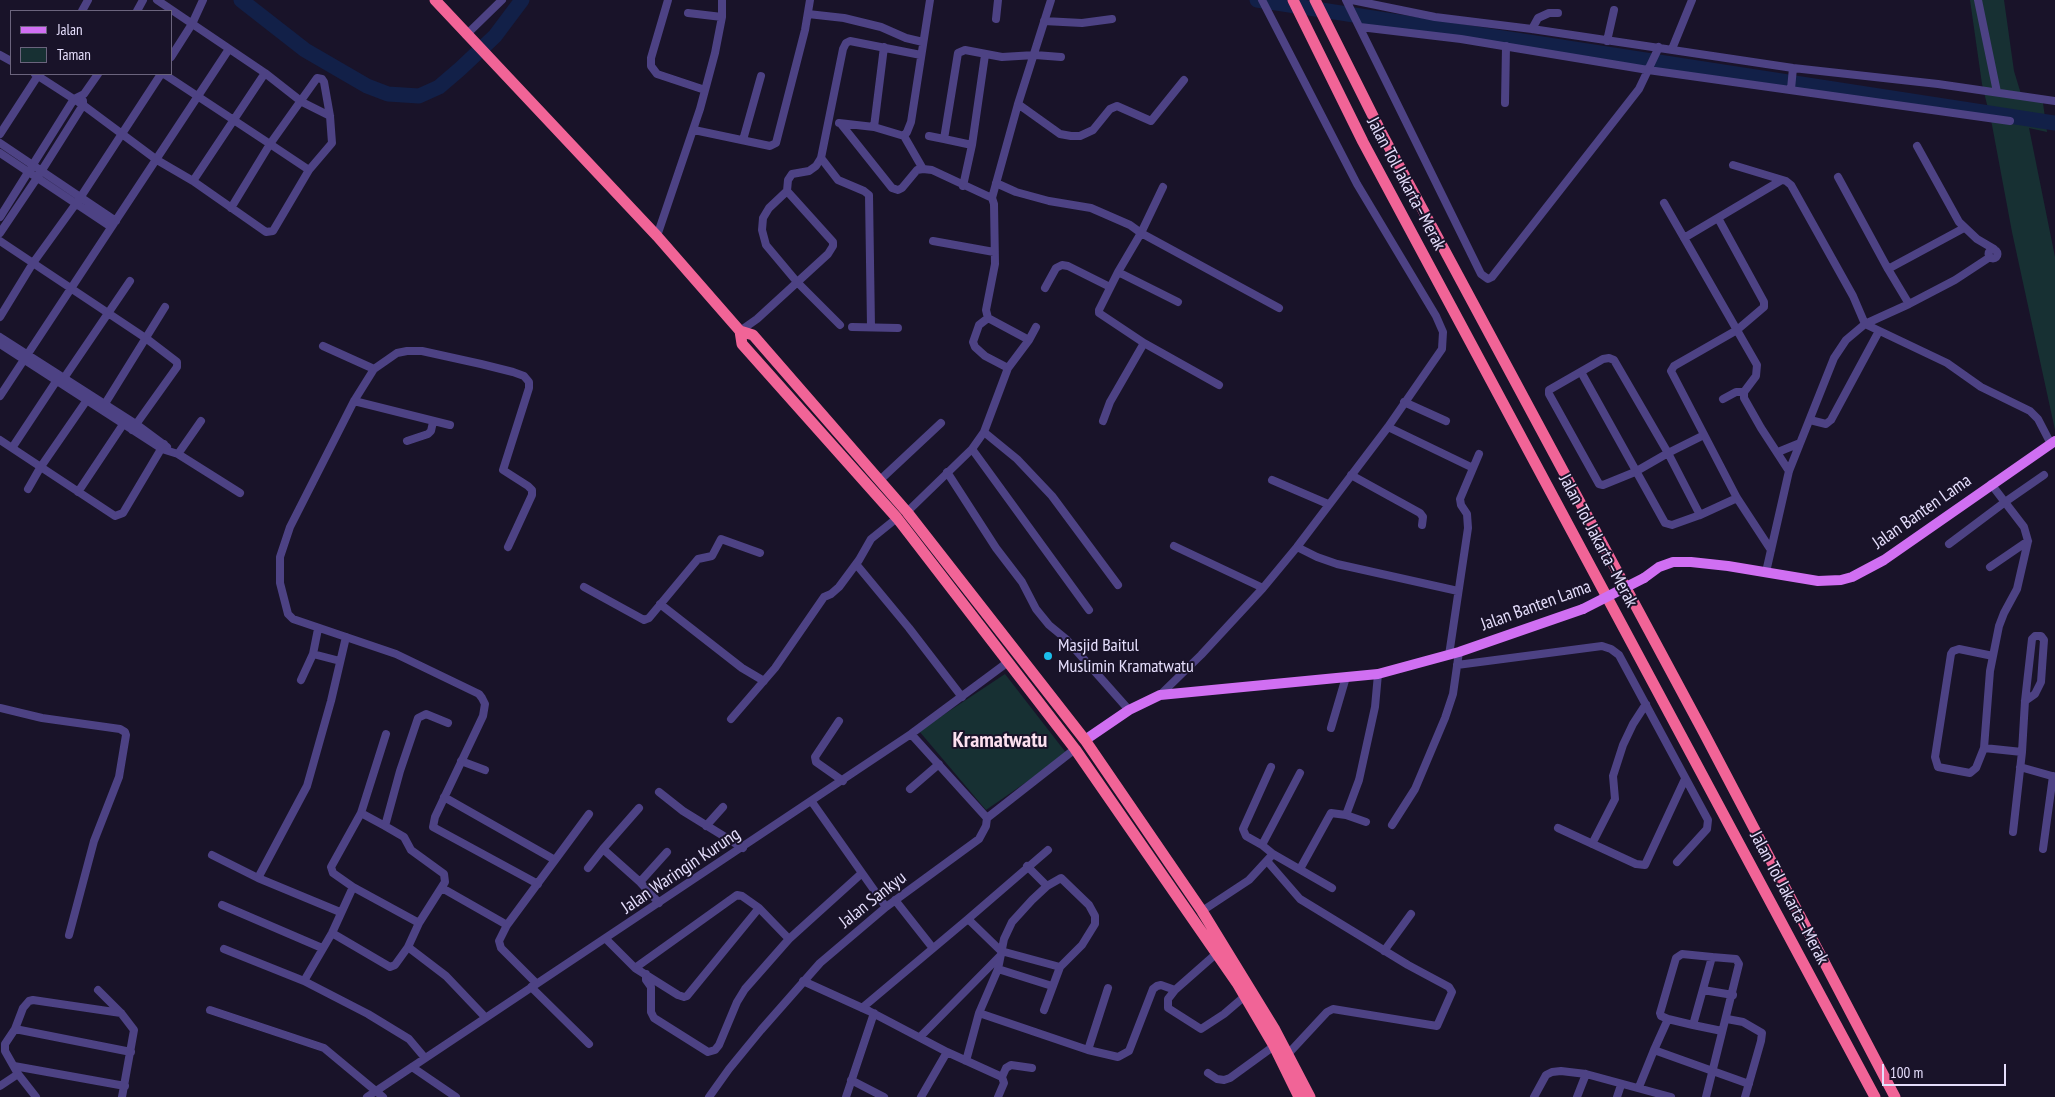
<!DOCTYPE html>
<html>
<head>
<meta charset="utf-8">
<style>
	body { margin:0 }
	#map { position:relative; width:2055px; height:1097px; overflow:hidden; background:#191329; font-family:"PT Sans Narrow",sans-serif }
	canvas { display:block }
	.legend { position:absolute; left:10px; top:10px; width:162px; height:65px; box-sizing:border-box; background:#191329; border:1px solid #6b647d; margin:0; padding:6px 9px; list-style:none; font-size:15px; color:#e5defc }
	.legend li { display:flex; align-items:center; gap:10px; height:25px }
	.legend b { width:25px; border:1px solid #6b647d }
	.scale { position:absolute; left:1882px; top:1064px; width:124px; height:22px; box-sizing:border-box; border:2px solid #e5defc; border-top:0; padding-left:6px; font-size:15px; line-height:18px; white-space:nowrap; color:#e5defc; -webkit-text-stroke:4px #191329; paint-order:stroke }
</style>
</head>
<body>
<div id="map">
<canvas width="2055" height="1097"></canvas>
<ul class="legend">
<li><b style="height:6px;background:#d06ff2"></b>Jalan</li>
<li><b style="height:14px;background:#173033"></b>Taman</li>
</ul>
<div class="scale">100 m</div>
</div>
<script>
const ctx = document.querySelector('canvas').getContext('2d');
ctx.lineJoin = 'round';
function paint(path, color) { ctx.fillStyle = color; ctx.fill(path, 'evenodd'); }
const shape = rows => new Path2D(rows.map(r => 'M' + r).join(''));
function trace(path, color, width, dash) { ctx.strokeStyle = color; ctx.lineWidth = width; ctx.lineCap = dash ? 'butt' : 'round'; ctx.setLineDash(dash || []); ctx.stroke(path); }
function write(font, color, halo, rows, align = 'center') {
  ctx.font = font + ' "PT Sans Narrow",sans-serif'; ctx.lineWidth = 4; ctx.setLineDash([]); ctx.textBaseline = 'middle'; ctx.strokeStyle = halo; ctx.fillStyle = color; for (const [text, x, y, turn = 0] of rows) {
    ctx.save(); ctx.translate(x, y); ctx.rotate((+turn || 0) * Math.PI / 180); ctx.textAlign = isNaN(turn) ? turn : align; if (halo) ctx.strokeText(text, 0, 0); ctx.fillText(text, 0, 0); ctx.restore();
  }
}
paint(shape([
	[1970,0,2004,0,2014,71,2021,94,2042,96,2047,132,2029,128,2055,257,2055,430,2012,232,1992,125,1982,84],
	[1005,674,1067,754,986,810,919,731]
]), '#173033');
trace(shape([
	[241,0,305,50,367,86,388,94,419,96,439,87,460,69,495,36,522,0],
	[1257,0,2055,123]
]), '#122048', 15);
trace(shape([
	[157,0,265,73,302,102,330,116],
	[668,0,651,58,651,66,657,74,705,90],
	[1346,0,1481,274,1488,279,1492,277,1639,89,1659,47],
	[1352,0,1435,17,1532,29,1793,68,1938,84,2055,101],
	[1978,0,1997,92],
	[82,11,88,0],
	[137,11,143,0],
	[688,13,722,17],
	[808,14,844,18,881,27,906,38,923,42],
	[996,19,998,0],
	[1044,21,1082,23,1112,19],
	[1360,27,1461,39,1648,70,2010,121],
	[1532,29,1538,18,1549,13,1558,13],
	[466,35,502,0],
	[1607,41,1614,10],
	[1672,49,1692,0],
	[0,55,11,61],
	[171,57,192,24,203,0],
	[35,74,83,105,157,160,193,181,266,232,273,231,309,170,332,143,330,116,324,82,322,79,317,78,270,144,164,74],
	[1791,89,1793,68],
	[1505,103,1506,46],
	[1018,104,1060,134,1071,136,1080,136,1093,130,1110,109,1117,106,1151,121,1184,80],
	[839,123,874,127,884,47],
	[841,124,892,188,898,190,902,188,917,170,923,169,932,170,992,198,1018,104,1051,0],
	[874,127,904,136,907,132,911,122,930,0],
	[694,130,770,146,776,143,805,30,810,0],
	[0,134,39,74],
	[904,136,923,169],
	[929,136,944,139],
	[743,140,761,76],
	[0,143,116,221],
	[972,145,944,139,958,53,965,50,1002,57,1035,55,1061,57],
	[1917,146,1959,222,1977,239,1994,249],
	[0,153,111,227],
	[821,158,838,180,864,191,869,195,871,327],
	[1733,165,1786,181,1791,185,1853,296,1865,324,1846,340,1834,358,1789,471,1766,572],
	[1838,177,1888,269],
	[193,181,265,73],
	[996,183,1016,192,1049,201,1091,208,1130,225,1141,233,1118,272,1099,310,1099,313,1144,343,1219,385],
	[963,186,972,145,985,55],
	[1163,187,1141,233,1279,308],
	[1664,203,1757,365,1756,376,1744,392,1744,398,1761,428,1789,471],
	[231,208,270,144,309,170],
	[0,217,74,99,84,94,98,74],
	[1718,218,1764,302,1764,307,1737,330,1674,366,1671,371,1737,498,1771,550],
	[0,233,37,178,83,105,83,101],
	[657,236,700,109,715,53,722,17,722,0],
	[1684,238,1780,181],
	[0,241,147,339,177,362,177,367,132,430],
	[933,241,994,252],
	'1988.5 254a4.5 4.5 0 1 1 9 0a4.5 4.5 0 1 1-9 0Z',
	[1118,272,1178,302],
	[1045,288,1056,268,1062,265,1068,266,1110,287],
	[1909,304,1888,269,1964,228],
	[0,317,33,263,80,198,161,74],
	[988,318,979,325,973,342,975,347,985,356,1008,368],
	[1865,324,1947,363,1981,387,2030,411,2038,419,2051,444],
	[1865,324,1909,304,1955,280,1990,257],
	[840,325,797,282,766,245,762,230,763,218,769,208,787,191,788,180,792,174,809,171,816,166,821,158,843,49,846,43,850,41,921,55],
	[852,327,898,328],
	[740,331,757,319,828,254,833,246,833,242,787,191],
	[0,337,136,424,167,447],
	[1029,340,1036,327],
	[0,344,162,449,178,454,240,493],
	[323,346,374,369],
	[1581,372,1665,523,1672,525,1700,515],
	[62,381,130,281],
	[0,396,229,49],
	[1723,399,1736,392,1744,392],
	[354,401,450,425],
	[1404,402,1446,421],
	[103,407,165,307],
	[1810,420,1826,424,1831,420,1879,331],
	[1103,421,1110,402,1144,343],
	[1388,427,1473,468],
	[984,432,1017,459,1052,496,1118,585],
	[1704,435,1668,453,1635,472,1603,485,1599,484,1549,394,1549,390,1603,359,1609,358,1614,360,1668,453,1700,515,1737,498],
	[0,440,115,516,123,513,164,444],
	[407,441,428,434,431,431,433,422],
	[12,448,59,377],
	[972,449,1089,610],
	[1778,452,1800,443],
	[178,454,201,421],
	[947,472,996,548,1022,582,1036,609,1049,625,1066,639,1129,710],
	[1351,475,1420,513,1423,517,1422,525],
	[880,480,941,423],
	[1272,480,1328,504],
	[1991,484,2024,527,2028,541,2017,589,2004,613,1999,626,1990,671,1984,748,1976,768,1970,773,1938,767,1935,757,1951,654,1953,651,1959,649,1993,656],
	[28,489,40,468,89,397],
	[78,492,126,420],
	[907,512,972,449,984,432,1008,368,1029,340,988,318,986,310,995,264,994,204,992,198],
	[1949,544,2005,502,2044,475],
	[1174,546,1263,588],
	[508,547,532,495,532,490,528,486,503,470,529,388,529,382,524,376,513,372,481,364,422,351,407,351,397,353,374,369,354,401,290,527,280,557,280,583,288,614,293,619,396,654,479,694,482,698,485,704,483,716,435,817,433,827,538,884],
	[1297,547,1317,557,1337,564,1458,591],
	[856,564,909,628,962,697],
	[1990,567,2028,541],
	[584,587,644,620,649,618,698,559,712,556,721,539,760,553],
	[660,604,742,668,764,681],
	[313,654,340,661],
	[1449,655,1468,528,1467,514,1461,505,1460,499,1479,454],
	[1457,665,1602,646,1611,649,1619,655,1708,820,1707,829,1677,862],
	[301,680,313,654,318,629],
	[1160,695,1201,655,1263,588,1297,547,1388,427,1442,349,1443,332,1436,316,1357,184,1262,0],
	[0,708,42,718,120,729,125,732,126,735,119,777,94,841,69,935],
	[731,719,775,668,824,597,831,594,839,587,859,560,871,539,897,518],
	[839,721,815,757,816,762,843,781],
	[1331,728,1346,677],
	[911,734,987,818],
	[1984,748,2022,752,2025,701,2032,639,2035,636,2041,636,2044,640,2041,682,2035,694,2025,701],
	[461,761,485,770],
	[2020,767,2055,777],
	[910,789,939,764],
	[659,792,683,811,743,848],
	[444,797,555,860],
	[639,808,603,849,640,882,659,903],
	[361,813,386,734],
	[1346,815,1359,780,1375,707,1378,674],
	[1392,825,1415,789,1445,718,1453,694,1459,652],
	[706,826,723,807],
	[1558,828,1636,864,1645,865,1685,779],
	[2013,832,2022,752],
	[1592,844,1615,799,1613,776,1623,745,1633,724,1646,704],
	[1262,845,1246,836,1243,829,1271,767],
	[2043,849,2053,776],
	[1273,854,1332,888],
	[212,855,258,878,340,912],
	[1267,861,1300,899,1408,965,1449,987,1452,992,1437,1026,1333,1009,1327,1012,1288,1054],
	[1027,866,1047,886],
	[588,868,603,849],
	[1300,869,1331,813,1346,815,1366,822],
	[862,873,886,907],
	[258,878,307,786,331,701,346,637],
	[640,882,667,852],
	[353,887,419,923,445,882,444,874,411,850,404,837,385,826],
	[442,888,507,925],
	[895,900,932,947],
	[222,905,322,948],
	[1202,911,1249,880,1273,854,1262,845,1300,773],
	[968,919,1048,850],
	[332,933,390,967,395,965,408,947,419,923],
	[606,939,635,968,678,995,684,997,687,996,759,908],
	[408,947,446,976,485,1017],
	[224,949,304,981],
	[1384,951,1411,914],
	[1217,953,1175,990,1168,999,1168,1008,1201,1029,1224,1014,1245,996],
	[635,968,737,895,742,896,759,908,789,939],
	[998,969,1052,986],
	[646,974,646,980,651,987,651,1012,654,1018,708,1052,715,1050,719,1045,737,1002,745,989,789,939,862,873,812,802],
	[803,981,869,1011,947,1052,1002,1077,1004,1083,998,1097],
	[536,983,501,948,499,941,507,925,589,814],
	[531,987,589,1044],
	[98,990,121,1013,134,1030,122,1097],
	[1703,990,1733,995],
	[862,1008,968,919,1001,951,1060,967],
	[210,1010,324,1048,383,1097],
	[979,1013,1088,1050,1118,1057,1129,1051,1153,989,1157,986,1161,985,1175,990],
	[1668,1019,1661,1016,1660,1013,1676,958,1682,954,1712,957],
	[1727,1019,1743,1022,1762,1033,1761,1041,1745,1097],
	[15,1029,131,1052],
	[920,1037,1000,956],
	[1088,1050,1108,988],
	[1654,1050,1668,1019,1693,1025],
	[425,1058,409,1039,368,1014,304,981,332,933,353,887,333,873,331,867,361,813,385,826,400,771,418,718,426,714,448,723],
	[966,1061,979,1013,998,969,1004,939,1012,922,1032,900,1047,886,1061,878,1089,905,1095,916,1095,924,1082,945,1060,967,1044,1010],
	[14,1066,125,1086],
	[412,1067,456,1097],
	[1208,1073,1217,1079,1224,1080,1230,1078,1274,1046],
	[1002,1077,1006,1068,1011,1065,1032,1068],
	[851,1080,884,1097],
	[0,1086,18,1074],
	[1639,1087,1654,1050,1749,1084],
	[36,1097,18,1074,5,1051,5,1044,15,1029,23,1008,29,1001,33,1000,121,1013],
	[367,1097,911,734,1008,662],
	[709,1097,729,1069,761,1030,820,963,886,907,979,839,986,826,987,818,1075,749],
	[846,1097,874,1013],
	[921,1097,947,1052],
	[1534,1097,1546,1075,1552,1072,1561,1071,1586,1074,1671,1097],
	[1577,1097,1586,1074],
	[1617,1097,1621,1085],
	[1706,1097,1739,964,1736,959,1712,957,1693,1025,1722,1031]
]), '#4d4284', 8);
trace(shape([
	[1644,578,1659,567,1673,562,1691,562,1728,566,1818,581,1841,580,1852,577,1884,560,2055,441],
	[1085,740,1129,710,1160,695,1378,674,1459,652,1583,609]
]), '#d06ff2', 10);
trace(shape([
	[435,0,657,236,740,331,753,335,907,512,1085,740,1202,911,1275,1030,1310,1097],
	[1293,0,1363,142,1875,1097],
	[1315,0,1381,132,1704,733,1895,1097],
	[740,331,742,344,897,518,1075,749,1237,983,1274,1046,1299,1097]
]), '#f16497', 11);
trace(shape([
	[1583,609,1644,578]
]), '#d06ff2', 10);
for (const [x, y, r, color] of [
	[1048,656,5,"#1bbeeb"]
]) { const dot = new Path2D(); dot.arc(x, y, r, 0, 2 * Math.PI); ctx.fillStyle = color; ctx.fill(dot); trace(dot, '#191329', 2); }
write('18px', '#e5defc', '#191329', [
	["Jalan Tol Jakarta–Merak",1406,184,62],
	["Jalan Banten Lama",1922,512,-35],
	["Jalan Tol Jakarta–Merak",1598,541,62],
	["Jalan Banten Lama",1536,606,-20],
	["Jalan Waringin Kurung",681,871,-34],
	["Jalan Tol Jakarta–Merak",1789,898,62],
	["Jalan Sankyu",873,900,-38]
]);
write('18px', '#e5defc', '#191329', [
	["Masjid Baitul",1058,646],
	["Muslimin Kramatwatu",1058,667]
], 'left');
write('bold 22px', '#fce0ef', '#191329', [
	["Kramatwatu",1000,741]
]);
</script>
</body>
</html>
